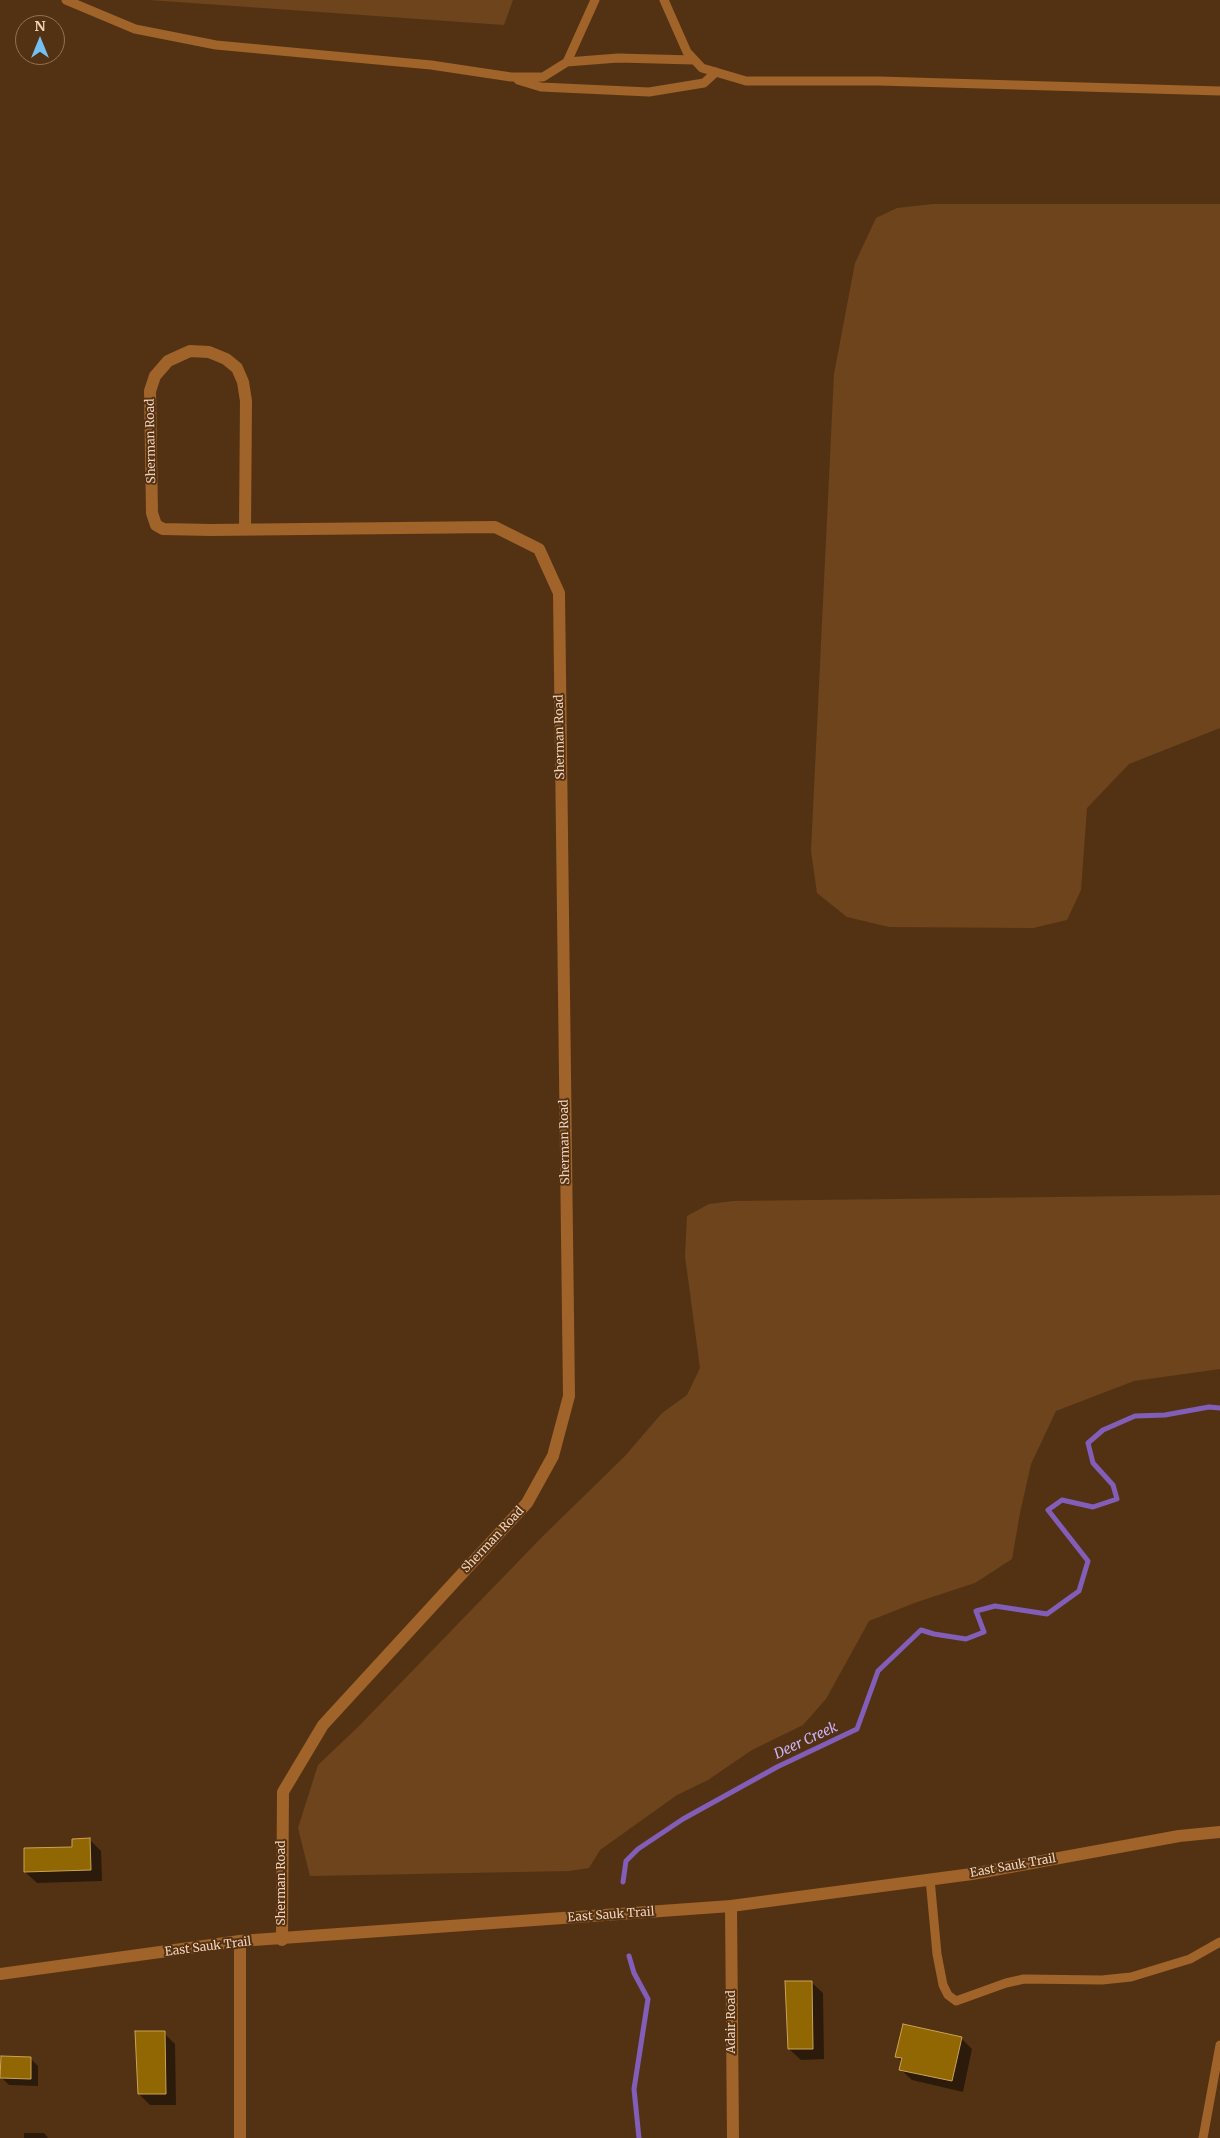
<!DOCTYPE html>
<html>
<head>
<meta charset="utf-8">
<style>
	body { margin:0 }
	#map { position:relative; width:1220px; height:2138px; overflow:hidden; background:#533214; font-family:Merriweather,serif }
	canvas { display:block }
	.north { position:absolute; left:15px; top:15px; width:50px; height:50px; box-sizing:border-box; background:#533214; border:1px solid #937255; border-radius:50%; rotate:0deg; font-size:14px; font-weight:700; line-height:20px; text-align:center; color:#f4d1b6 }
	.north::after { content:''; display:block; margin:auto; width:18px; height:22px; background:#74c0f6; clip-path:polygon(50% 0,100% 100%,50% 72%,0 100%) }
</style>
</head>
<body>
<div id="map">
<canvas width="1220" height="2138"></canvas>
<div class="north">N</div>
</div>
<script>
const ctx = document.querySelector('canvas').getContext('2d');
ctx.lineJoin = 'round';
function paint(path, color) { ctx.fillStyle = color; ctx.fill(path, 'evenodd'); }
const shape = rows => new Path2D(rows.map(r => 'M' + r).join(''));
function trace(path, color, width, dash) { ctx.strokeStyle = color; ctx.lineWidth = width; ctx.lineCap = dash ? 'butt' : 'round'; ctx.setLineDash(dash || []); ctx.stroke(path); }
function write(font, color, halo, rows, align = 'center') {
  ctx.font = font + ' Merriweather,serif'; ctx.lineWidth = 4; ctx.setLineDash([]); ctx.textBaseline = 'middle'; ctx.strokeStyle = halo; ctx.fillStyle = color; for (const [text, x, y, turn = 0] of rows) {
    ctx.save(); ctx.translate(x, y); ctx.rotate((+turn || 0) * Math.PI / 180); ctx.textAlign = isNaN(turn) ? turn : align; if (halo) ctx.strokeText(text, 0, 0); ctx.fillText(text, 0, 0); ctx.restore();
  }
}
paint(shape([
	[149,0,513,0,504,25],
	[933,204,1220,204,1220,728,1129,764,1087,808,1081,890,1067,920,1033,928,889,927,847,917,817,893,811,851,834,374,855,263,876,218,897,208],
	[1220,1195,1220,1369,1134,1381,1056,1411,1031,1464,1020,1513,1012,1559,975,1583,917,1602,869,1621,826,1699,803,1725,752,1750,708,1780,677,1795,600,1850,589,1868,569,1871,310,1876,298,1828,318,1765,359,1726,543,1536,625,1456,662,1413,687,1395,700,1368,685,1256,687,1216,709,1204,733,1201]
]), '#6e441d');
paint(shape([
	[90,1840,101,1851,102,1881,37,1883,25,1872],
	[811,1982,823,1993,824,2059,801,2060,789,2049],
	[164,2033,175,2044,176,2105,150,2105,139,2094],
	[961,2038,972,2049,963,2092,912,2080,900,2069,902,2062,897,2056],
	[30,2058,38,2066,38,2086,9,2085,2,2078],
	[24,2133,44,2133,48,2138,24,2138]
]), '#0007');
trace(shape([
	[623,1882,626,1861,638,1849,683,1819,777,1767,857,1729,878,1671,921,1630,934,1634,966,1639,984,1632,976,1611,995,1606,1047,1614,1079,1591,1088,1561,1048,1510,1062,1500,1093,1507,1117,1499,1113,1485,1093,1463,1088,1443,1103,1430,1135,1416,1165,1415,1209,1407,1220,1408],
	[629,1956,634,1973,648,1999,634,2089,639,2138]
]), '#825eb8', 5);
const building = shape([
	[90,1838,91,1870,24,1872,24,1848,72,1847,72,1839,90,1838],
	[785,1981,812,1981,813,2049,788,2049,785,1981],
	[903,2024,962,2037,952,2081,899,2070,902,2058,895,2057,903,2024],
	[135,2031,165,2031,166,2094,138,2094,135,2031],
	[1,2056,31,2057,31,2079,0,2078,1,2056]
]);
paint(building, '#906703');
trace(building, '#cca255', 1);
trace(shape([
	[66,0,135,29,216,45,431,65,511,77,543,77,567,62,595,0],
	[664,0,687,52,702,68,746,81,879,81,1220,91],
	[567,62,618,58,694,60],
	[518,80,541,87,649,92,704,83,716,72],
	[930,1879,937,1954,943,1985,948,1995,956,2001,1006,1983,1024,1979,1102,1980,1131,1977,1190,1959,1220,1942],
	[1203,2138,1220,2045]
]), '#a0632a', 9);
trace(shape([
	[245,529,246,401,243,382,237,368,226,359,209,352,190,351,168,361,155,376,150,391,152,513,156,525,163,529,211,530,495,527,539,549,559,593,569,1396,553,1456,527,1503,323,1725,283,1792,282,1940],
	[731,1906,733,2138],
	[240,2138,240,1941]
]), '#a0632a', 12);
trace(shape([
	[0,1974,240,1941,731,1906,972,1874,1179,1836,1220,1832]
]), '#a0632a', 12);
write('12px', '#f4d1b6', '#533214', [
	["Sherman Road",151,441,-91],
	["Sherman Road",560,737,-91],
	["Sherman Road",565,1142,-91],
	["Sherman Road",493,1540,-47],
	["East Sauk Trail",1013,1866,-10],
	["Sherman Road",282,1883,-90],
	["East Sauk Trail",611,1915,-4],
	["East Sauk Trail",208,1947,-7],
	["Adair Road",732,2022,-90]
]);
write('italic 14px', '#ccb3f9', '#533214', [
	["Deer Creek",806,1741,-25]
]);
</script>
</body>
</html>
